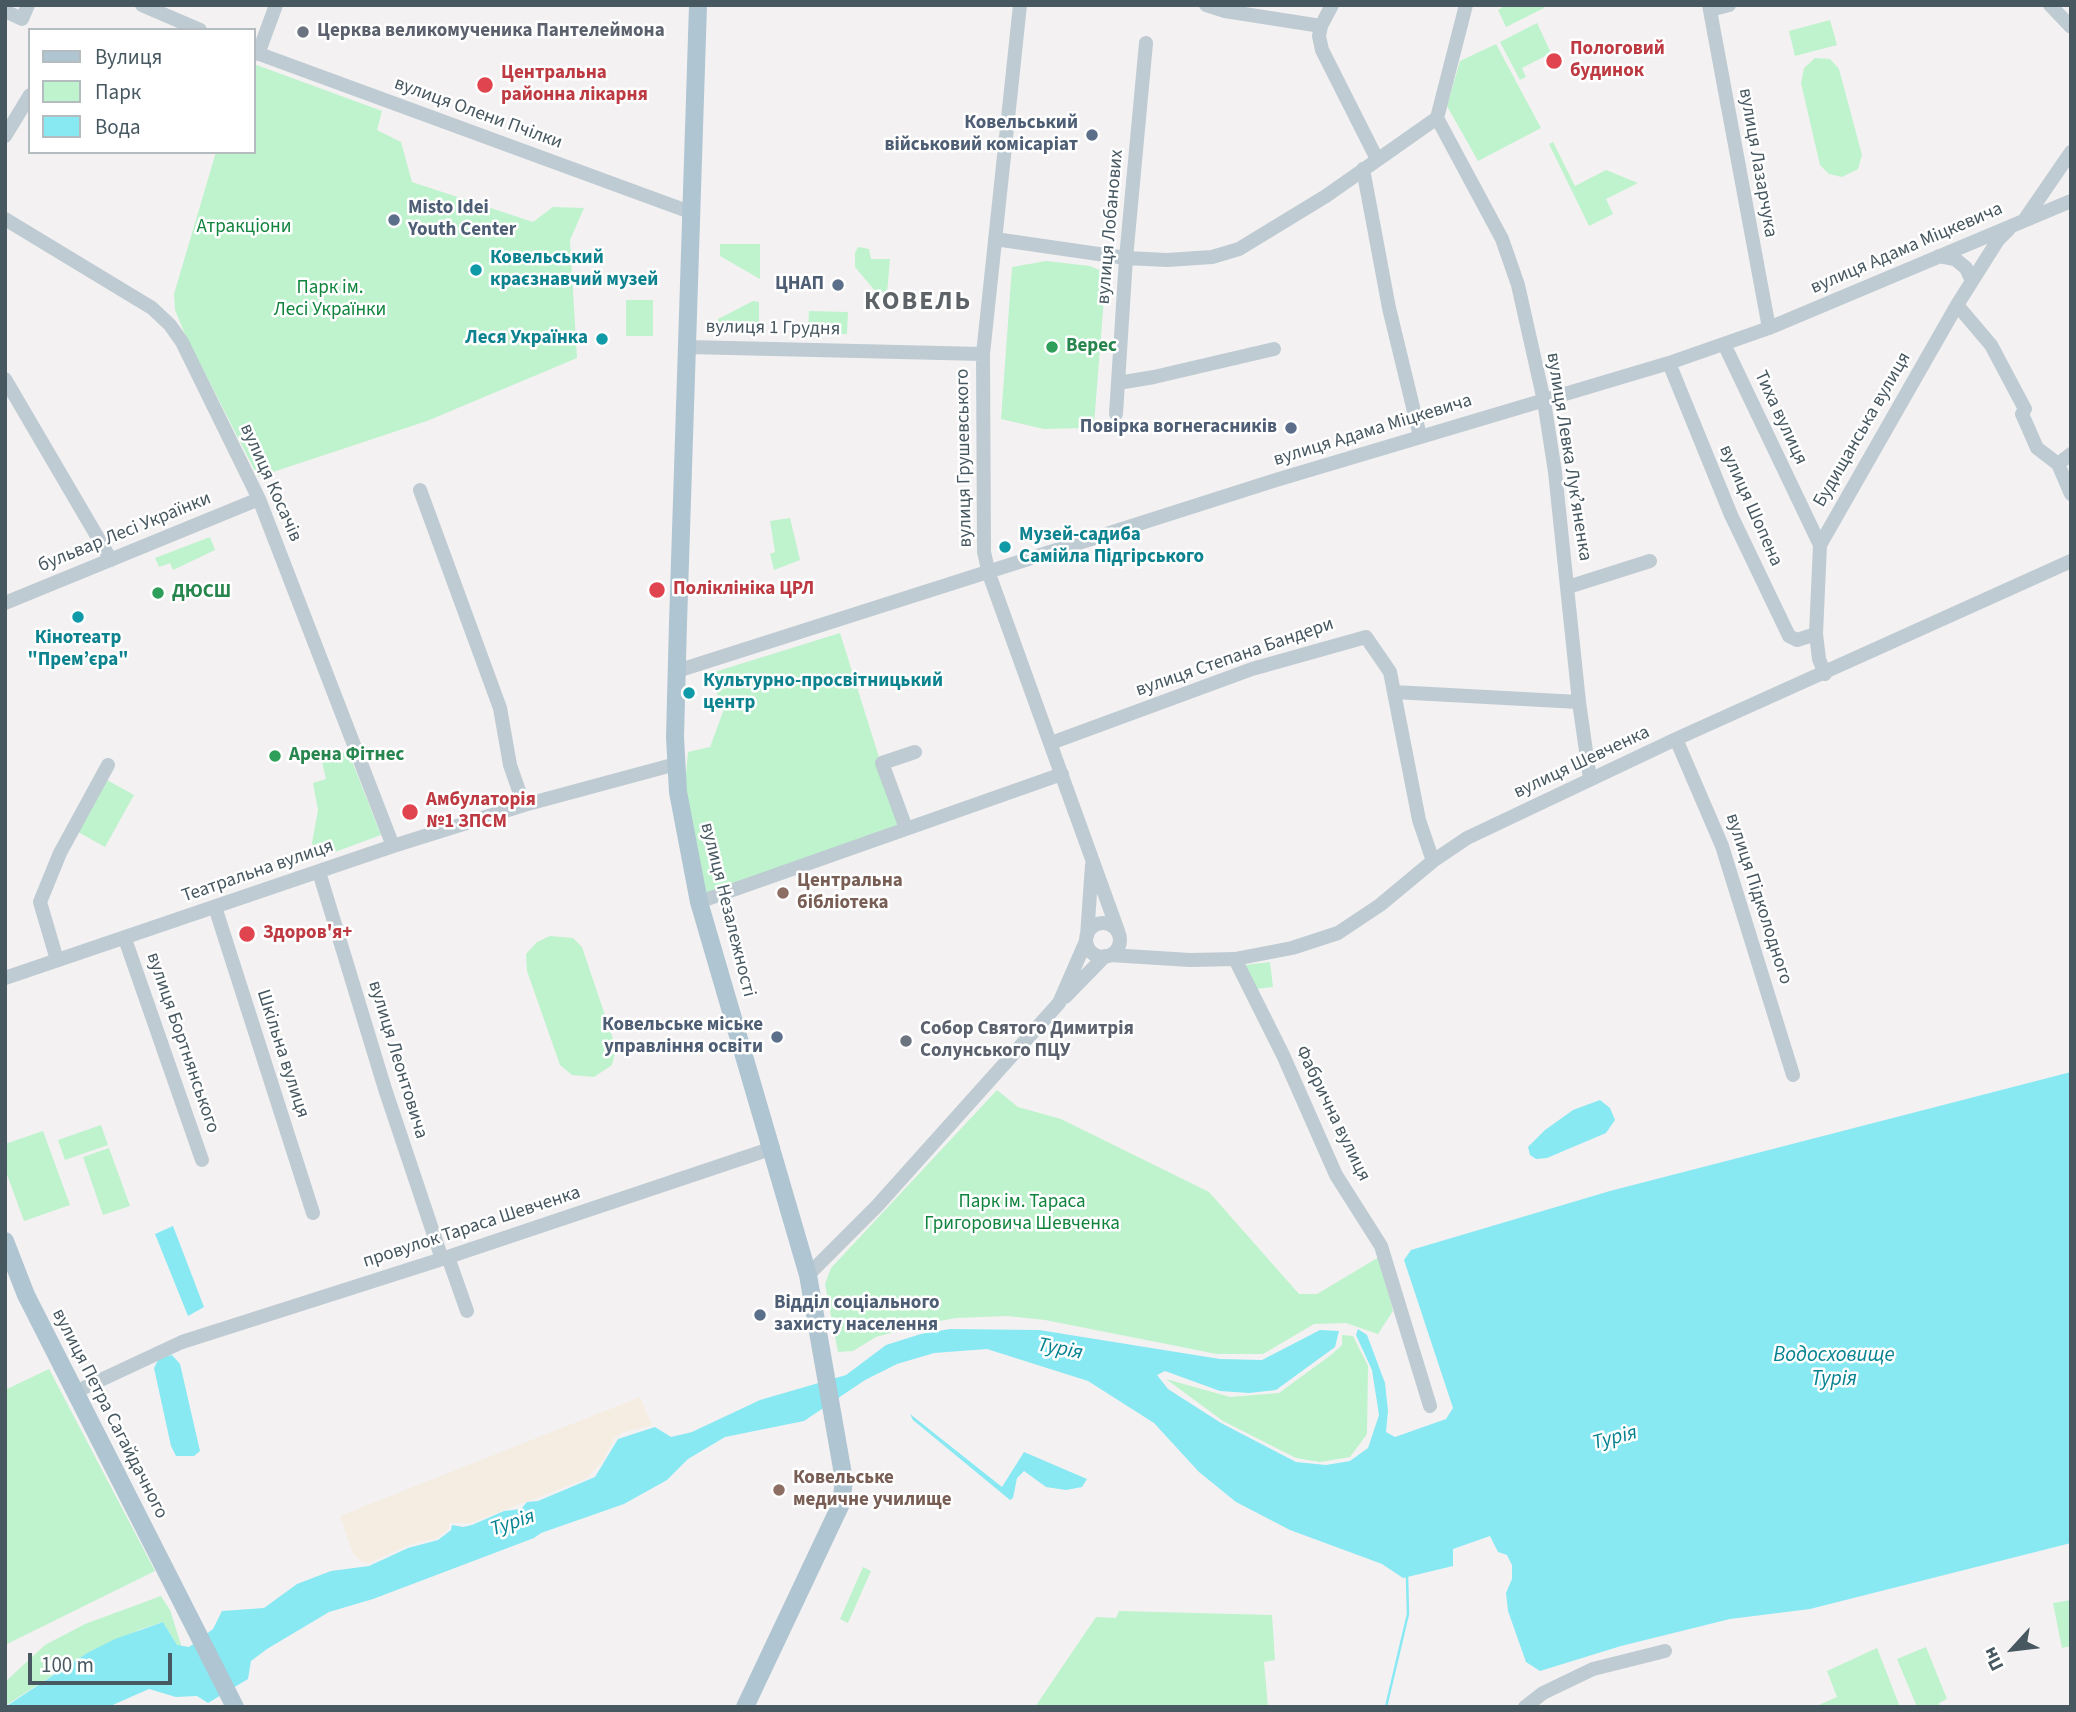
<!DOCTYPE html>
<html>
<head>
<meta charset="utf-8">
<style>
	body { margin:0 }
	#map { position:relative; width:2076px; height:1712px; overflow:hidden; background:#f4f1f2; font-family:"Source Sans 3",sans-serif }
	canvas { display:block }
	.frame { position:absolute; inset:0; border:7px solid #475861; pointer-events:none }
	.legend { position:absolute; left:28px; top:28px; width:228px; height:126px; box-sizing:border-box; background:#fff; border:2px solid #b5bcc0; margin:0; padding:9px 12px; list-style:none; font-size:21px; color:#475861 }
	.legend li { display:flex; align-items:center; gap:14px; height:35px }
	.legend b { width:35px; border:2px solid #b5bcc0 }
	.north { position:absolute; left:1978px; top:1614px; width:70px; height:70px; -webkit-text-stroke:5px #fff; paint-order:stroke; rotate:243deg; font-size:19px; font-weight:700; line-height:28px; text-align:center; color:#475861 }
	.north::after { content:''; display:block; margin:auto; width:24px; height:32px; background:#475861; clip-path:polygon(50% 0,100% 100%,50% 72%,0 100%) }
	.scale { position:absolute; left:28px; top:1653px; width:144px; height:32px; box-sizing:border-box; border:4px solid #475861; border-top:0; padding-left:9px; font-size:21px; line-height:24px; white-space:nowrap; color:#475861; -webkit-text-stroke:5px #fff; paint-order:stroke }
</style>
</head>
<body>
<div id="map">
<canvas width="2076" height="1712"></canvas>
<div class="frame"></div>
<ul class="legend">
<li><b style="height:9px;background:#afc5d2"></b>Вулиця</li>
<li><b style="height:19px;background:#bef3cd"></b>Парк</li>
<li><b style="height:19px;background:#88e9f3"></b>Вода</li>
</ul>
<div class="north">Пн</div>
<div class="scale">100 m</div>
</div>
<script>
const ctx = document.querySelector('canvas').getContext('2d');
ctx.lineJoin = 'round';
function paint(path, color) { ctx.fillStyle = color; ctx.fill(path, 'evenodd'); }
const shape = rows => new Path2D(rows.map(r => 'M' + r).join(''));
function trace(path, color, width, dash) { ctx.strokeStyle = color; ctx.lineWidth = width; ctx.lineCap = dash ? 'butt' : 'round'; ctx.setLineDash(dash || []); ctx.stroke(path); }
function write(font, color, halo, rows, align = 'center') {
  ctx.font = font + ' "Source Sans 3",sans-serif'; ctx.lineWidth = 5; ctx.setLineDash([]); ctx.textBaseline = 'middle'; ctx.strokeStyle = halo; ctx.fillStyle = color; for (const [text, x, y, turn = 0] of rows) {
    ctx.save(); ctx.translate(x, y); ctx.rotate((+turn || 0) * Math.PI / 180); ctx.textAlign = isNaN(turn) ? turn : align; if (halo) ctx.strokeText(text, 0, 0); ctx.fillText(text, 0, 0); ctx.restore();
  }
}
paint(shape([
	[1506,5,1543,5,1544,8,1506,27,1498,10],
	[1830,20,1837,45,1795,56,1789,31],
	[1537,23,1551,53,1522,68,1526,77,1520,80,1500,42],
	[1496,44,1541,128,1478,161,1447,106,1460,61],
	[1815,58,1830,59,1839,69,1862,155,1858,169,1842,177,1829,174,1820,165,1801,83,1804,68],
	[254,64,382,111,377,130,401,142,412,182,533,222,553,207,584,208,570,240,577,358,427,421,258,477,184,332,175,310,174,294,216,152,254,152],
	[1553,142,1575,186,1606,170,1638,183,1606,199,1613,214,1589,226,1549,144],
	[720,244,760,244,760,279,720,256],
	[858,247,869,249,871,259,890,259,887,293,876,292,855,267,855,253],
	[1046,261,1090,266,1106,273,1094,424,1083,428,1044,429,1001,419,1012,267],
	[626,300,653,300,653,336,626,336],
	[753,301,759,302,759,334,717,334,718,319],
	[809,311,848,312,847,334,808,332],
	[790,518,800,560,774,570,770,554,775,552,770,521],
	[210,537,215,550,173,570,170,563,159,567,155,558],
	[840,633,900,824,705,894,685,786,688,752,710,747,724,709,708,674],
	[348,751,381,835,316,859,312,843,318,810,313,783,326,779,322,762],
	[107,780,134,795,105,847,78,832],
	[550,936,573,938,582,947,616,1048,612,1065,594,1077,572,1075,560,1065,527,971,526,954,537,942],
	[1270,962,1273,987,1256,989,1245,965],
	[997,1090,1018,1107,1061,1119,1209,1192,1299,1294,1317,1294,1379,1257,1393,1311,1378,1334,1346,1323,1314,1324,1263,1354,1217,1354,1045,1320,1007,1316,956,1318,923,1324,876,1337,853,1351,838,1352,825,1284,831,1268],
	[101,1125,108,1145,65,1160,58,1140],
	[43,1131,70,1205,24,1221,5,1169,5,1144],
	[109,1148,130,1206,103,1215,83,1157],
	[1342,1335,1353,1336,1368,1366,1367,1434,1350,1457,1320,1462,1296,1458,1223,1421,1166,1379,1230,1397,1279,1393,1331,1355,1342,1345],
	[49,1369,155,1571,5,1645,5,1390],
	[863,1567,871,1571,848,1623,840,1619],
	[161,1596,170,1610,182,1648,177,1645,163,1622,141,1629,87,1653,5,1706,5,1682,45,1645,85,1624],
	[2071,1600,2071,1646,2062,1648,2053,1603],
	[1119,1611,1272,1615,1275,1660,1264,1662,1268,1707,1035,1707,1096,1617,1116,1618],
	[1926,1647,1947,1699,1939,1703,1940,1707,1917,1707,1897,1659],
	[1877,1648,1900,1707,1814,1707,1837,1697,1827,1671]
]), '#bef3cd');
paint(shape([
	[640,1397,652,1425,621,1433,614,1439,603,1461,586,1479,471,1523,450,1523,448,1529,437,1538,406,1546,369,1563,362,1562,353,1554,340,1516]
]), '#f5ede2');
paint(shape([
	[2071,1072,2071,1543,1810,1609,1730,1619,1621,1646,1540,1671,1526,1662,1508,1611,1506,1593,1512,1579,1512,1565,1507,1555,1498,1552,1490,1536,1453,1549,1453,1566,1403,1578,1382,1564,1290,1530,1236,1502,1199,1472,1154,1423,1088,1381,987,1349,934,1353,897,1364,865,1380,804,1421,725,1437,688,1459,667,1480,624,1504,541,1533,534,1538,373,1599,329,1612,267,1649,251,1661,248,1679,208,1703,197,1696,176,1697,149,1689,108,1707,5,1707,87,1653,115,1639,163,1622,177,1645,189,1647,213,1629,222,1611,264,1608,297,1584,331,1571,369,1566,408,1548,438,1540,451,1530,452,1525,463,1527,472,1525,504,1511,521,1509,527,1502,538,1501,595,1477,618,1439,655,1427,671,1437,692,1432,760,1400,846,1375,886,1345,921,1334,950,1329,1039,1330,1220,1359,1262,1360,1320,1330,1339,1331,1335,1347,1276,1390,1249,1393,1220,1391,1165,1371,1157,1375,1168,1389,1221,1423,1296,1462,1326,1465,1350,1461,1368,1448,1379,1415,1372,1370,1356,1335,1358,1329,1367,1335,1385,1383,1388,1411,1386,1432,1395,1437,1446,1419,1453,1408,1404,1260,1411,1250,1610,1191],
	[1600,1100,1610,1108,1615,1120,1606,1133,1547,1158,1536,1159,1530,1155,1528,1147,1545,1130,1573,1110],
	[173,1226,204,1307,188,1316,155,1234],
	[172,1355,180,1364,200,1451,194,1456,176,1456,171,1446,154,1368,159,1358],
	[910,1414,1002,1487,1024,1452,1087,1479,1082,1487,1066,1490,1046,1487,1024,1471,1017,1478,1013,1498,1010,1500,913,1420]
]), '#88e9f3');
trace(shape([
	[1386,1707,1408,1614,1407,1577]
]), '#88e9f3', 2.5);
trace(shape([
	[142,5,200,30],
	[1020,5,983,354,984,552,989,574,1118,931],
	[1206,5,1225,11,1321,26],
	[1332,5,1321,26,1319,36,1322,50,1377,159],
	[1709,5,1769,328],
	[2050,5,2071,27],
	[1710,10,1729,5],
	[5,11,22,19,28,5],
	[254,52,690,212],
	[258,54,276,5],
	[1437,118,1502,239,1518,285,1544,401,1555,472,1579,702,1590,779],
	[5,136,30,95],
	[1363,169,1389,308,1420,436],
	[5,219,152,308,170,325,182,342,259,499,393,846],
	[2025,219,2071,152],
	[995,239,1126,258,1167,260,1212,257,1239,249,1326,196,1437,118,1466,5],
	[1939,256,1955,259,1966,268,1972,281],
	[1957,305,1991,345,2025,409,2022,414,2037,448,2058,464,2071,494],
	[1724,344,1820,545],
	[688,347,983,354],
	[1669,363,1731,515,1789,636,1797,640,1816,634],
	[5,379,111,560],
	[1118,383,1154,377,1274,349],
	[1116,414,1126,258,1146,43],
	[2058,464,2071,454],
	[420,490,500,708,510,765,524,805],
	[1568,587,1650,561],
	[5,603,259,499],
	[677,671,1276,480,1669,363,1769,328,2071,201],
	[1825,674,1819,659,1816,634,1820,545,1957,305,1998,240,2009,229],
	[1394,692,1579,702],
	[1676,739,1722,846,1793,1075],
	[1051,743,1252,669,1366,637,1390,672,1419,820,1433,861],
	[906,828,882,763,915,752],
	[319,872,385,1089,442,1259],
	[699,902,1062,774],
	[215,907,313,1213],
	'1086 940a17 17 0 1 1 34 0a17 17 0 1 1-34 0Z',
	[1087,936,1092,865],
	[125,939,202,1160],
	[1110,955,1190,960,1235,959,1292,948,1338,933,1380,905,1433,861,1467,838,1676,739,2071,561],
	[1235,959,1283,1055,1336,1175,1381,1246,1430,1406],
	[57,960,40,902,60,853,108,765],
	[5,978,393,846,524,805,676,764],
	[1065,997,1105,956],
	[448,1257,467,1311],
	[808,1275,877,1206,1059,1003,1086,941],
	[75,1392,182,1342,442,1259,773,1148],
	[1525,1707,1543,1693,1593,1669,1665,1651]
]), '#becbd2', 14);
trace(shape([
	[698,5,678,623,675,737,678,792,699,902,808,1275,844,1480,841,1504,745,1707],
	[5,1241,26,1295,235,1707]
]), '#afc5d2', 18);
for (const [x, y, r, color] of [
	[303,32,7,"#6b7280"],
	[1554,61,9,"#e0444e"],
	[485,85,9,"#e0444e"],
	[1092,135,7,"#5c6f8a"],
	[394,220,7,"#5c6f8a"],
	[476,270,7,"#0f9aa8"],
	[838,285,7,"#5c6f8a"],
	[602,339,7,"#0f9aa8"],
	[1052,347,7,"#2e9e5b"],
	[1291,428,7,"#5c6f8a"],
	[1005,547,7,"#0f9aa8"],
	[657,590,9,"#e0444e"],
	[158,593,7,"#2e9e5b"],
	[78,617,7,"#0f9aa8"],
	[689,693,7,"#0f9aa8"],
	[275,756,7,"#2e9e5b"],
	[410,812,9,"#e0444e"],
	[783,893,7,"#8d6e63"],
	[247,934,9,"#e0444e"],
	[777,1037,7,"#5c6f8a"],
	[906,1041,7,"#6b7280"],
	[760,1315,7,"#5c6f8a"],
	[779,1490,7,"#8d6e63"]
]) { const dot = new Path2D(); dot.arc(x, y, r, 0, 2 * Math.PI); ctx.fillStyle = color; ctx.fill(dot); trace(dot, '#fff', 2.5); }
write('bold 19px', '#5b616d', '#fff', [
	["Церква великомученика Пантелеймона",317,32],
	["Собор Святого Димитрія",920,1030],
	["Солунського ПЦУ",920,1052]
], 'left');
write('bold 19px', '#be3a42', '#fff', [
	["Пологовий",1570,50],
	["будинок",1570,72],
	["Центральна",501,74],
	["районна лікарня",501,96],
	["Поліклініка ЦРЛ",673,590],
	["Амбулаторія",426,801],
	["№1 ЗПСМ",426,823],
	["Здоров'я+",263,934]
], 'left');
write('19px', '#475861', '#fff', [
	["вулиця Олени Пчілки",478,114,20],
	["вулиця Лазарчука",1757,163,80],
	["вулиця Лобанових",1111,227,-85],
	["вулиця Адама Міцкевича",1907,249,-23],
	["вулиця 1 Грудня",773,329,1],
	["Тиха вулиця",1780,418,65],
	["Будищанська вулиця",1863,430,-60],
	["вулиця Адама Міцкевича",1373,431,-17],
	["вулиця Левка Лукʼяненка",1568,457,81],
	["вулиця Грушевського",965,458,-91],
	["вулиця Косачів",270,483,66],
	["вулиця Шопена",1750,506,66],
	["бульвар Лесі Українки",125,533,-22],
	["вулиця Степана Бандери",1235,658,-19],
	["вулиця Шевченка",1582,763,-25],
	["Театральна вулиця",258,872,-19],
	["вулиця Підколодного",1758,899,72],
	["вулиця Незалежності",727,910,76],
	["вулиця Бортнянського",182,1043,71],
	["Шкільна вулиця",282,1054,72],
	["вулиця Леонтовича",397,1060,73],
	["Фабрична вулиця",1332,1114,64],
	["провулок Тараса Шевченка",472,1228,-18],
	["вулиця Петра Сагайдачного",109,1414,63]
]);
write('bold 19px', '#4e5e75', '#fff', [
	["Ковельський",1078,124],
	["військовий комісаріат",1078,146],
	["Misto Idei",408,209,"left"],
	["Youth Center",408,231,"left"],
	["ЦНАП",824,285],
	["Повірка вогнегасників",1277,428],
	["Ковельське міське",763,1026],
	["управління освіти",763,1048],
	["Відділ соціального",774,1304,"left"],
	["захисту населення",774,1326,"left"]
], 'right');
write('19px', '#10843d', '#fff', [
	["Атракціони",244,228],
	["Парк ім.",330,289],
	["Лесі Українки",330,311],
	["Парк ім. Тараса",1022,1203],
	["Григоровича Шевченка",1022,1225]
]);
write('bold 19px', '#0d838f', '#fff', [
	["Ковельський",490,259],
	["краєзнавчий музей",490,281],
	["Леся Українка",588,339,"right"],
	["Музей-садиба",1019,536],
	["Самійла Підгірського",1019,558],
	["Кінотеатр",78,639,"center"],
	["\"Прем’єра\"",78,661,"center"],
	["Культурно-просвітницький",703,682],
	["центр",703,704]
], 'left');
write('bold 19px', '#27864d', '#fff', [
	["Верес",1066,347],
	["ДЮСШ",172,593],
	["Арена Фітнес",289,756]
], 'left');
write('bold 19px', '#785e54', '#fff', [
	["Центральна",797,882],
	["бібліотека",797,904],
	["Ковельське",793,1479],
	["медичне училище",793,1501]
], 'left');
write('italic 21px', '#058290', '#fff', [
	["Турія",1060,1350,11],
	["Водосховище",1834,1356],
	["Турія",1834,1380],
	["Турія",1615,1439,-15],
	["Турія",513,1524,-19]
]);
ctx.letterSpacing = '2px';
write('bold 26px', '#5d6367', '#fff', [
	["КОВЕЛЬ",918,303]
]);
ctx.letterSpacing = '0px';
</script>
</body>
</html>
